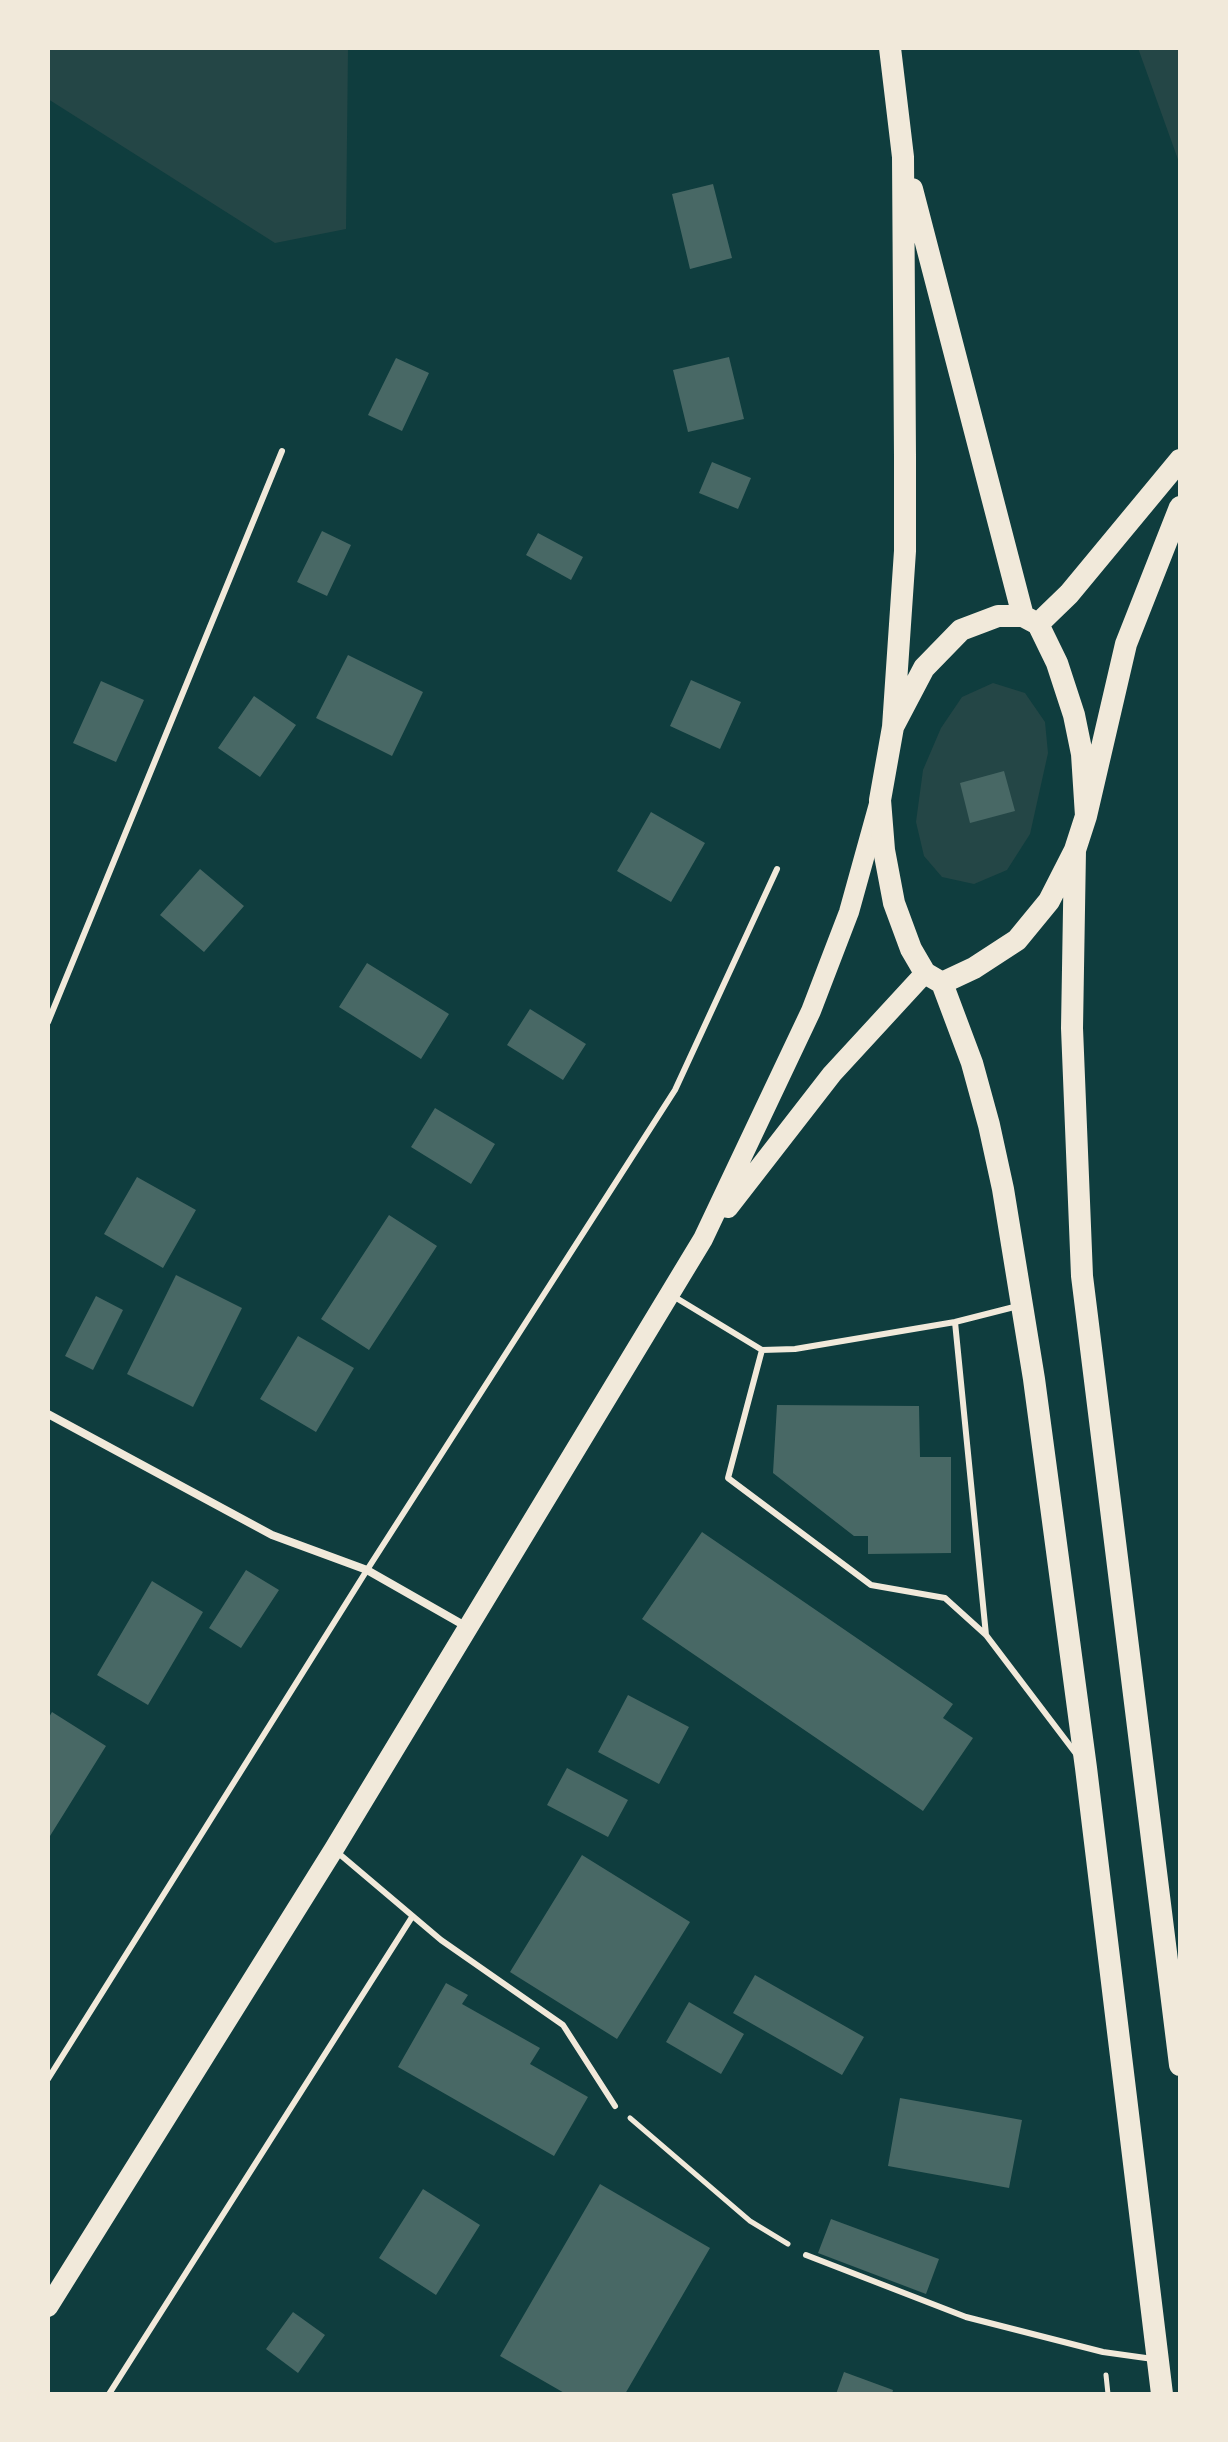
<!DOCTYPE html>
<html>
<head>
<meta charset="utf-8">
<style>
	body { margin:0 }
	#map { position:relative; width:1228px; height:2442px; overflow:hidden; background:#0f3d3e; font-family:Georgia,serif }
	canvas { display:block }
	.frame { position:absolute; inset:0; border:50px solid #f1e9da; pointer-events:none }
</style>
</head>
<body>
<div id="map">
<canvas width="1228" height="2442"></canvas>
<div class="frame"></div>
</div>
<script>
const ctx = document.querySelector('canvas').getContext('2d');
ctx.lineJoin = 'round';
function paint(path, color) { ctx.fillStyle = color; ctx.fill(path, 'evenodd'); }
const shape = rows => new Path2D(rows.map(r => 'M' + r).join(''));
function trace(path, color, width, dash) { ctx.strokeStyle = color; ctx.lineWidth = width; ctx.lineCap = dash ? 'butt' : 'round'; ctx.setLineDash(dash || []); ctx.stroke(path); }
paint(shape([
	[48,48,348,48,346,229,275,243,48,99],
	[1138,48,1180,48,1180,165],
	[993,683,1025,693,1045,722,1048,753,1030,834,1007,870,974,884,942,877,924,856,916,822,923,770,941,728,962,697]
]), '#244646');
paint(shape([
	[713,184,732,258,690,269,672,194],
	[729,357,744,419,688,432,673,370],
	[396,358,429,373,402,431,368,415],
	[712,462,751,478,738,509,699,493],
	[322,531,351,545,327,596,297,582],
	[538,533,583,557,571,580,526,555],
	[348,655,423,692,392,756,316,718],
	[691,680,741,702,720,749,670,726],
	[101,681,144,700,116,762,73,743],
	[254,696,296,725,260,777,218,748],
	[1004,771,1015,811,970,823,960,783],
	[651,812,705,843,671,902,617,871],
	[200,869,244,906,204,952,160,915],
	[367,963,449,1014,421,1059,339,1007],
	[530,1009,586,1044,563,1080,507,1045],
	[435,1108,495,1144,471,1184,411,1147],
	[137,1177,196,1210,163,1268,104,1234],
	[389,1215,437,1246,369,1350,321,1319],
	[176,1275,242,1308,193,1407,127,1374],
	[96,1296,123,1310,93,1370,65,1356],
	[298,1336,354,1368,316,1432,260,1399],
	[777,1405,919,1406,920,1457,951,1457,951,1553,868,1554,868,1536,854,1536,773,1473],
	[702,1532,953,1704,943,1718,973,1738,923,1811,642,1619],
	[246,1570,279,1590,241,1648,209,1628],
	[152,1581,203,1612,148,1705,97,1675],
	[628,1695,689,1727,659,1784,598,1752],
	[52,1712,106,1746,50,1836,48,1835,48,1719],
	[567,1768,628,1800,608,1837,547,1805],
	[582,1855,690,1922,617,2039,510,1972],
	[755,1975,864,2037,842,2075,733,2013],
	[446,1983,468,1995,462,2004,540,2048,530,2064,588,2097,554,2156,398,2067],
	[689,2002,744,2034,721,2074,666,2042],
	[900,2098,1022,2120,1009,2188,888,2166],
	[600,2184,710,2248,625,2394,566,2394,500,2356],
	[423,2189,480,2225,436,2295,379,2258],
	[831,2219,939,2259,926,2294,818,2253],
	[293,2312,325,2335,298,2373,266,2349],
	[844,2372,893,2390,892,2394,836,2394]
]), '#486865');
trace(shape([
	[630,2118,750,2221,788,2244],
	[1106,2375,1108,2394]
]), '#f1e9da', 5);
trace(shape([
	[48,1022,282,451],
	[673,1296,762,1350,795,1349,955,1322,1018,1306],
	[955,1322,986,1635],
	[762,1350,728,1478,871,1585,945,1598,986,1635,1077,1755],
	[337,1852,441,1940,563,2025,615,2106],
	[48,2079,367,1570,675,1090,777,869],
	[806,2255,966,2317,1103,2352,1153,2359],
	[109,2394,412,1917]
]), '#f1e9da', 6);
trace(shape([
	[48,1414,272,1535,367,1570,467,1627]
]), '#f1e9da', 8);
trace(shape([
	[728,1208,832,1074,925,973],
	[48,2307,334,1849,703,1239,811,1011,849,912,879,804]
]), '#f1e9da', 20);
trace(shape([
	[890,48,903,157,905,457,905,551,893,727],
	[912,189,1023,616],
	[1038,624,1069,594,1180,460],
	[1075,850,1072,1028,1082,1276,1180,2065],
	[942,983,972,1063,989,1125,1003,1189,1034,1379,1086,1768,1162,2394],
	[942,983,925,973,911,949,894,903,884,850,880,800,893,727,924,668,961,630,998,616,1023,616,1038,624,1057,663,1074,715,1082,754,1086,816],
	[942,983,974,968,1017,940,1049,901,1075,850,1086,816,1126,644,1180,507]
]), '#f1e9da', 22);
</script>
</body>
</html>
